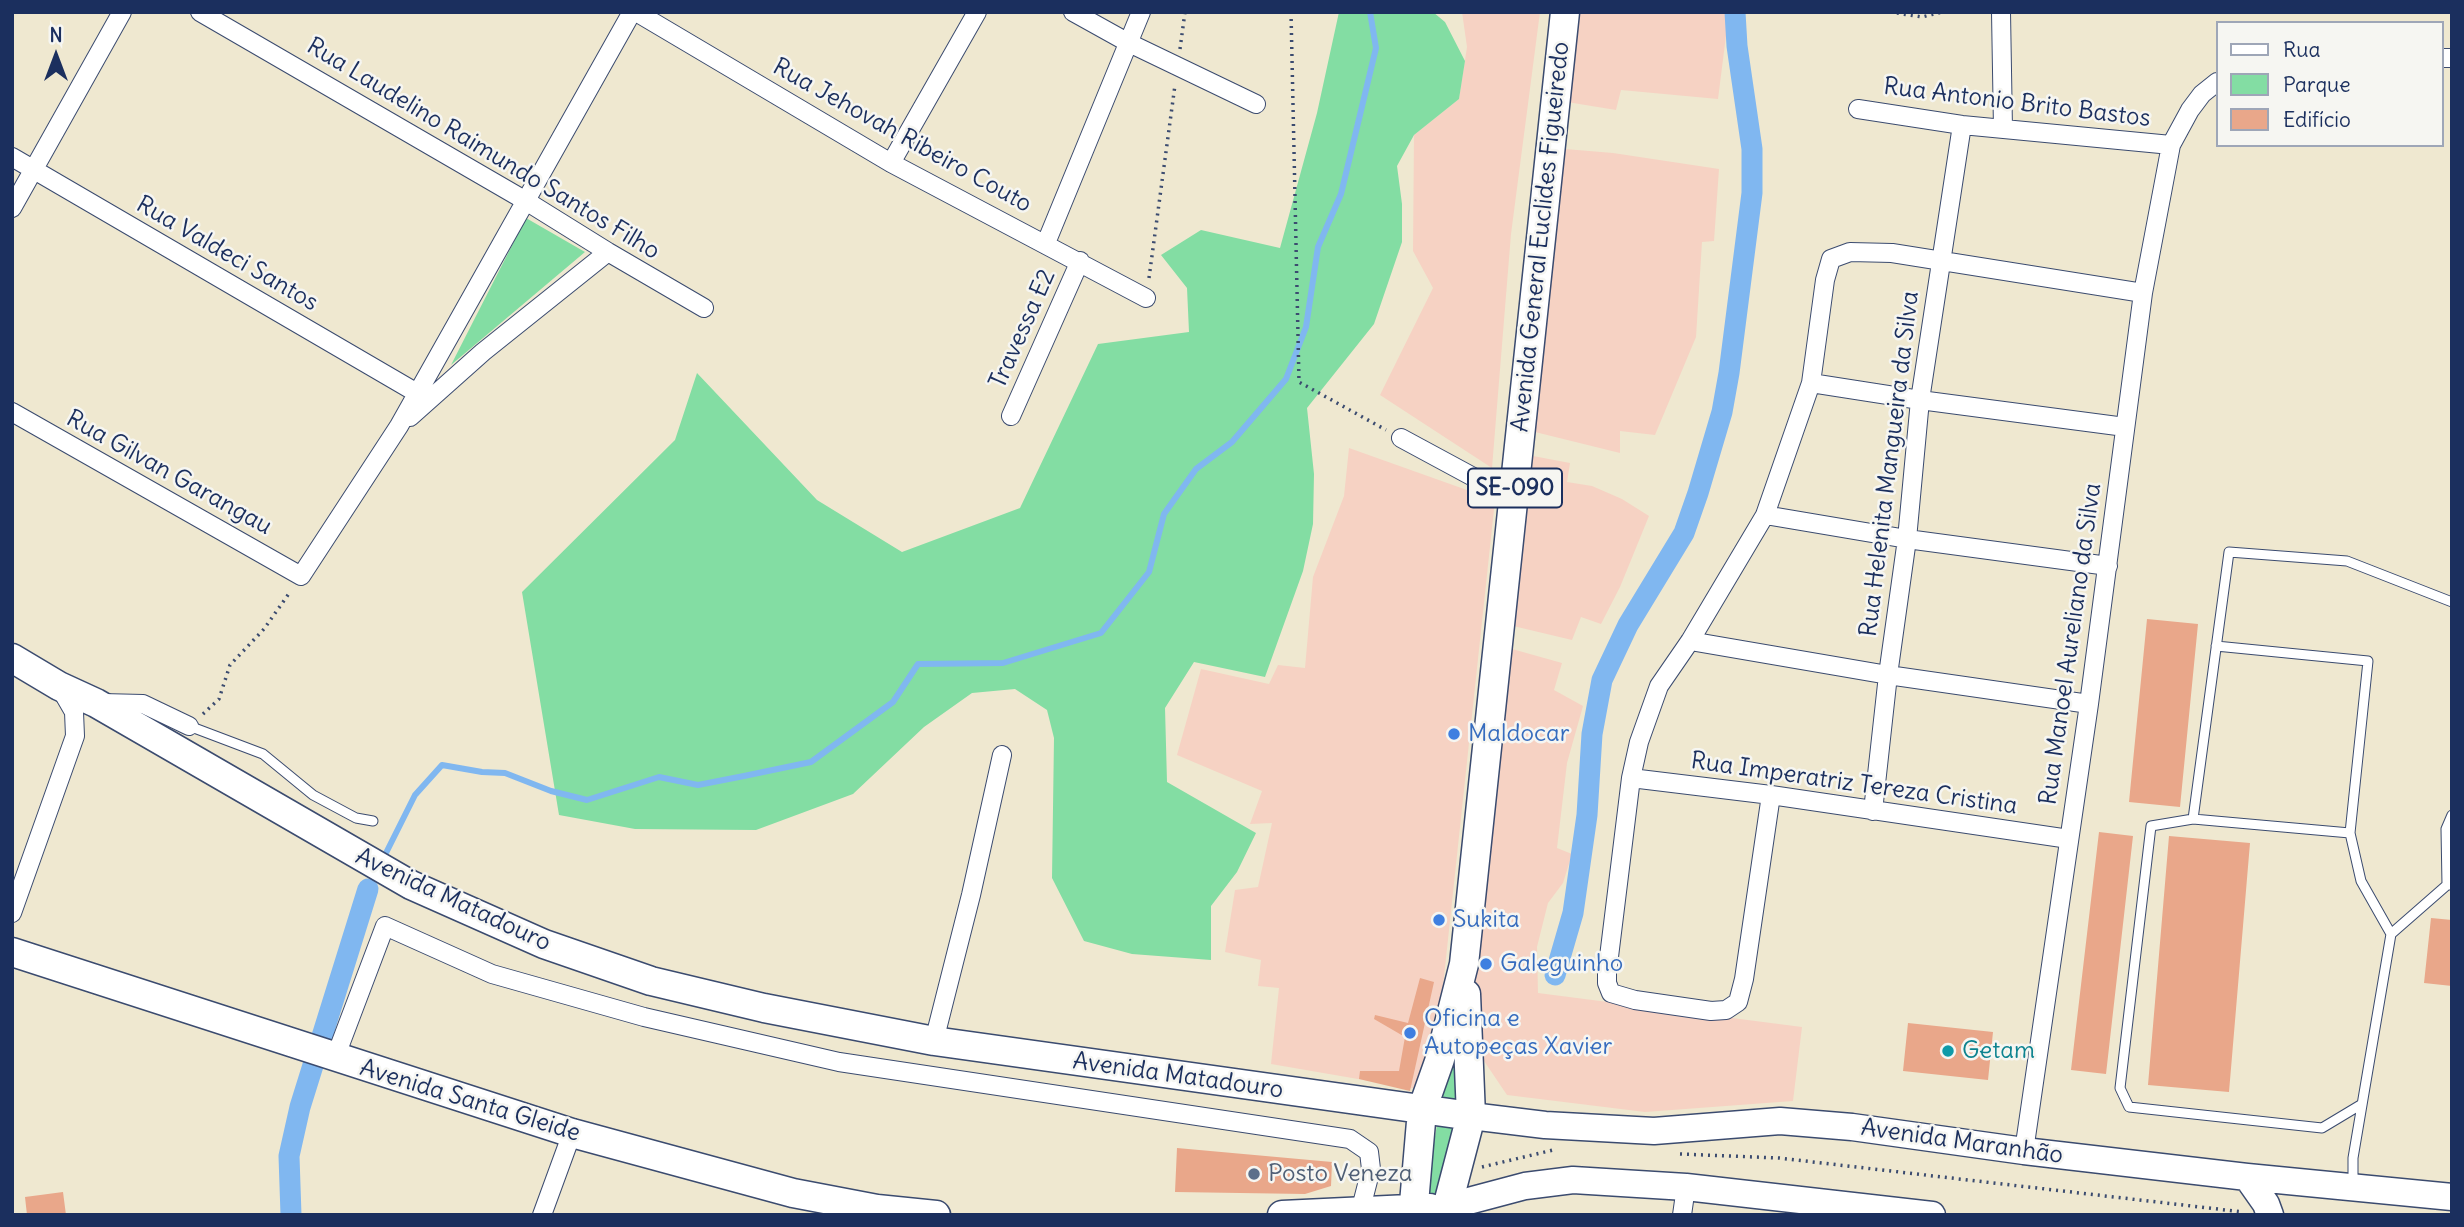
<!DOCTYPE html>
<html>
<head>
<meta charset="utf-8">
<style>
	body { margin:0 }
	#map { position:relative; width:2464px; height:1227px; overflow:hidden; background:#efe8d0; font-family:Delius,sans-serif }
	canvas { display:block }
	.frame { position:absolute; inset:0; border:14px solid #1b2f5e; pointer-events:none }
	.legend { position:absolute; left:2216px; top:21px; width:228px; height:126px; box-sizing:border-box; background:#f6f6f2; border:2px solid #9ea6b7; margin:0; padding:9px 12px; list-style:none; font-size:21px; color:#1b2f5e }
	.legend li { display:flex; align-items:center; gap:14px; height:35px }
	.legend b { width:35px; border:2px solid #9ea6b7 }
	.north { position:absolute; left:21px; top:21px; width:70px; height:70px; -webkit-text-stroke:5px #f6f6f2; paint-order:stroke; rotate:0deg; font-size:19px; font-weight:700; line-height:28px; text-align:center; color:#1b2f5e }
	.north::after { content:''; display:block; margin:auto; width:24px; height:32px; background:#1b2f5e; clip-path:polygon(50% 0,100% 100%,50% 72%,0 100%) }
</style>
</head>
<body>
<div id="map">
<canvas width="2464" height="1227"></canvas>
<div class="frame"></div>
<ul class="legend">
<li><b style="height:9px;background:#fff"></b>Rua</li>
<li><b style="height:19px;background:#83dda3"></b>Parque</li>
<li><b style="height:19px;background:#e9a78a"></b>Edifício</li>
</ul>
<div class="north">N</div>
</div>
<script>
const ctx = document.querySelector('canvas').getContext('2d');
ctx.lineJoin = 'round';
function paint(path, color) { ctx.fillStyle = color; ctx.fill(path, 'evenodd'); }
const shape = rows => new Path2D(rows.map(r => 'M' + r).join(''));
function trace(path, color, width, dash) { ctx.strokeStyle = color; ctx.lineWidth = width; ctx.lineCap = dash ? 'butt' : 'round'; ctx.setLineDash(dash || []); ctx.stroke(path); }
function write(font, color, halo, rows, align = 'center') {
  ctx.font = font + ' Delius,sans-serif'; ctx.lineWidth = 5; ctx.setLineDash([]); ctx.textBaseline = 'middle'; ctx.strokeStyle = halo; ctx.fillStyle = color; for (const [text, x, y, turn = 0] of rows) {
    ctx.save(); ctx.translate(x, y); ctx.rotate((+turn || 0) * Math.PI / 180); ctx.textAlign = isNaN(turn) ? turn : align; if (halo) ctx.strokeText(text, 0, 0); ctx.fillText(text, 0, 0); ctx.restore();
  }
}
paint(shape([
	[1462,12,1540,12,1511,234,1492,468,1380,395,1433,288,1413,251,1414,135,1459,99,1467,47],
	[1576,12,1729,12,1718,99,1621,90,1616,110,1567,102],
	[1565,149,1613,153,1719,169,1714,241,1702,242,1696,337,1655,435,1620,431,1620,453,1535,432],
	[1349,448,1495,500,1443,986,1416,1089,1271,1064,1279,988,1258,986,1261,960,1225,952,1235,890,1258,887,1272,823,1250,824,1262,791,1177,755,1201,669,1269,684,1278,665,1305,668,1313,577,1344,496],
	[1533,456,1570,463,1567,482,1592,486,1622,499,1649,516,1620,587,1601,624,1581,617,1572,640,1509,625],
	[1505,647,1562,663,1554,690,1583,706,1567,763,1557,848,1572,854,1563,883,1548,903,1537,947,1538,993,1802,1027,1793,1101,1645,1112,1507,1095,1480,1055,1469,965]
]), '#f6d2c3');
paint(shape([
	[1339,12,1433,12,1445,22,1465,61,1459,99,1414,135,1397,166,1402,204,1402,242,1374,324,1307,408,1314,474,1313,524,1303,571,1265,677,1194,662,1165,708,1167,782,1256,833,1237,872,1211,906,1211,960,1132,954,1084,941,1052,878,1054,738,1047,710,1015,689,972,693,924,727,853,794,756,830,635,829,559,815,522,592,675,440,697,373,817,500,902,552,1020,508,1098,344,1189,332,1187,288,1161,255,1201,230,1280,248,1317,113],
	[526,218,585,252,451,365],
	[1463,999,1464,1101,1430,1097],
	[1438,1119,1460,1121,1441,1196,1425,1195]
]), '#83dda3');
trace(shape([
	[383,859,415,795,442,765,482,772,505,773,551,791,587,800,659,777,698,785,744,776,811,762,893,702,918,664,1003,663,1101,633,1149,572,1164,514,1196,469,1232,442,1286,379,1306,327,1318,247,1341,194,1376,48,1370,12],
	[368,889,376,872]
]), '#80b7f0', 6);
trace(shape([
	[1555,975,1573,913,1587,815,1592,734,1602,680,1628,625,1684,533,1698,493,1722,412,1729,373,1752,193,1752,149,1737,46,1735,12],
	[291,1215,289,1156,300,1107,368,889]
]), '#80b7f0', 21);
paint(shape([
	[2147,619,2198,624,2180,807,2129,802],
	[2099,832,2133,836,2106,1074,2071,1070],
	[2169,836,2250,843,2229,1092,2148,1085],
	[2431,918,2452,920,2452,986,2424,983],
	[1420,978,1434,982,1410,1091,1359,1079,1360,1071,1399,1071,1405,1037,1374,1019,1375,1015,1408,1023],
	[1908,1023,1993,1032,1988,1080,1903,1071],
	[1177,1148,1332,1162,1331,1186,1305,1194,1175,1192],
	[63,1192,66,1215,27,1215,25,1197]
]), '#e9a78a');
const lane = shape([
	[2216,646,2368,661,2350,833,2361,881,2391,934],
	[189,726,263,754,313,795,356,818,373,821],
	[2193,819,2350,833],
	[2447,885,2446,829,2452,815],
	[2362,1104,2322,1128,2129,1107,2120,1088,2151,826,2193,819,2229,552,2347,561,2452,602],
	[2353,1185,2353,1158,2391,934,2447,885,2452,885]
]);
const street = shape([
	[200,12,526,201,608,252,704,308],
	[636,12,891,163,1146,298],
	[1073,12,1127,42,1256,104],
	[2001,12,2003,129],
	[2441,58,2452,58],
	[1858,109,1962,125,2171,145],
	[12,157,417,393],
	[891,163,977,12],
	[12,208,122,12],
	[1046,243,1141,12],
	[1811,383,1920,400,2125,427],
	[12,412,301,576,399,426,632,12],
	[1011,416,1080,261],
	[410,417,483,352,608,252],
	[1401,438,1514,499],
	[1765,515,1907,539,2108,566],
	[1690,641,1888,675,2089,704],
	[102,703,143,704,189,726],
	[1631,778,1771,795,2069,839],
	[1771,795,1744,979,1738,1002,1726,1010,1711,1011,1635,1000,1611,993,1607,983,1607,973,1631,778,1639,742,1659,686,1690,641,1765,515,1811,383,1825,280,1831,259,1850,252,1892,253,2143,293],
	[1873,811,1888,675,1907,539,1920,400,1962,125],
	[12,913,75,736,74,712,59,686],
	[934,1041,971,895,1002,755],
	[335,1058,385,926,492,974,644,1017,839,1062,1350,1139,1369,1152,1371,1169,1360,1212],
	[2024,1151,2089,704,2143,293,2171,145,2190,110,2202,94,2217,82],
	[542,1215,572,1133],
	[1682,1215,1686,1187]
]);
const secondary = shape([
	[1471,1116,1545,1125,1654,1131,1780,1121,1852,1127,2024,1151,2247,1177,2452,1197],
	[2247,1177,2266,1204,2270,1215],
	[1446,1207,1525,1186,1573,1180,1686,1187,1932,1215]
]);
const primary = shape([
	[12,658,59,686,96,703,411,885,544,944,651,981,764,1008,934,1041,1471,1116],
	[12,952,572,1133,793,1193,877,1209,936,1215],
	[1282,1215,1430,1208],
	[1413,1215,1422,1110,1440,1059,1464,964,1565,12],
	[1445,1215,1471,1116,1466,994]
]);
trace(lane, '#3b4b6f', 11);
trace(street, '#3b4b6f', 20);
trace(secondary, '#3b4b6f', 29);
trace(primary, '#3b4b6f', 31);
trace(shape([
	[1291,12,1299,382,1386,430],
	[1890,12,1922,17,1942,12],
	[1180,49,1185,12],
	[1149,278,1175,85],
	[203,714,219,699,230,665,264,629,290,592],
	[1680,1154,1779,1158,2243,1212],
	[1482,1167,1553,1150]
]), '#3b4b6f', 3.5, [2, 5]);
trace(lane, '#fff', 9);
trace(street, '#fff', 18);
trace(secondary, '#fff', 26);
trace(primary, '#fff', 28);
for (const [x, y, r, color] of [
	[1454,734,7,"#3f7fe0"],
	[1439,920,7,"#3f7fe0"],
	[1486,964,7,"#3f7fe0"],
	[1410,1033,7,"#3f7fe0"],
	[1948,1051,7,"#0f9aa8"],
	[1254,1174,7,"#5c6f8a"]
]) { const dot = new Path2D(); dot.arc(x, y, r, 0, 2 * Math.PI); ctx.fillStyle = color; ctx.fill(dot); trace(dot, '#f6f6f2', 2.5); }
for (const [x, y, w] of [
	[1515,488,94]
]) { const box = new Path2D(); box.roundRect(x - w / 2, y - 19.5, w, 39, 5); ctx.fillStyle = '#f6f6f2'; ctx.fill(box); trace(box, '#1b2f5e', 2); }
write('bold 23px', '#1b2f5e', null, [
	["SE-090",1515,488]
]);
write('24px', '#1b2f5e', '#f6f6f2', [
	["Rua Antonio Brito Bastos",2017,103,7],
	["Rua Jehovah Ribeiro Couto",902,136,29],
	["Rua Laudelino Raimundo Santos Filho",483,149,31],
	["Avenida General Euclides Figueiredo",1541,237,-84],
	["Rua Valdeci Santos",227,254,30],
	["Travessa E2",1023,329,-66],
	["Rua Helenita Mangueira da Silva",1890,464,-83],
	["Rua Gilvan Garangau",169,473,29],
	["Rua Manoel Aureliano da Silva",2071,644,-82],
	["Rua Imperatriz Tereza Cristina",1854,784,8],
	["Avenida Matadouro",453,900,25],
	["Avenida Matadouro",1178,1076,8],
	["Avenida Santa Gleide",470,1101,17],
	["Avenida Maranhão",1962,1142,8]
]);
write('24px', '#366cbe', '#f6f6f2', [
	["Maldocar",1468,734],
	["Sukita",1453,920],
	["Galeguinho",1500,964],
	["Oficina e",1424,1019],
	["Autopeças Xavier",1424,1047]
], 'left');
write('24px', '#0d838f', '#f6f6f2', [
	["Getam",1962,1051]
], 'left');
write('24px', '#4e5e75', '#f6f6f2', [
	["Posto Veneza",1268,1174]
], 'left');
</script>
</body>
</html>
